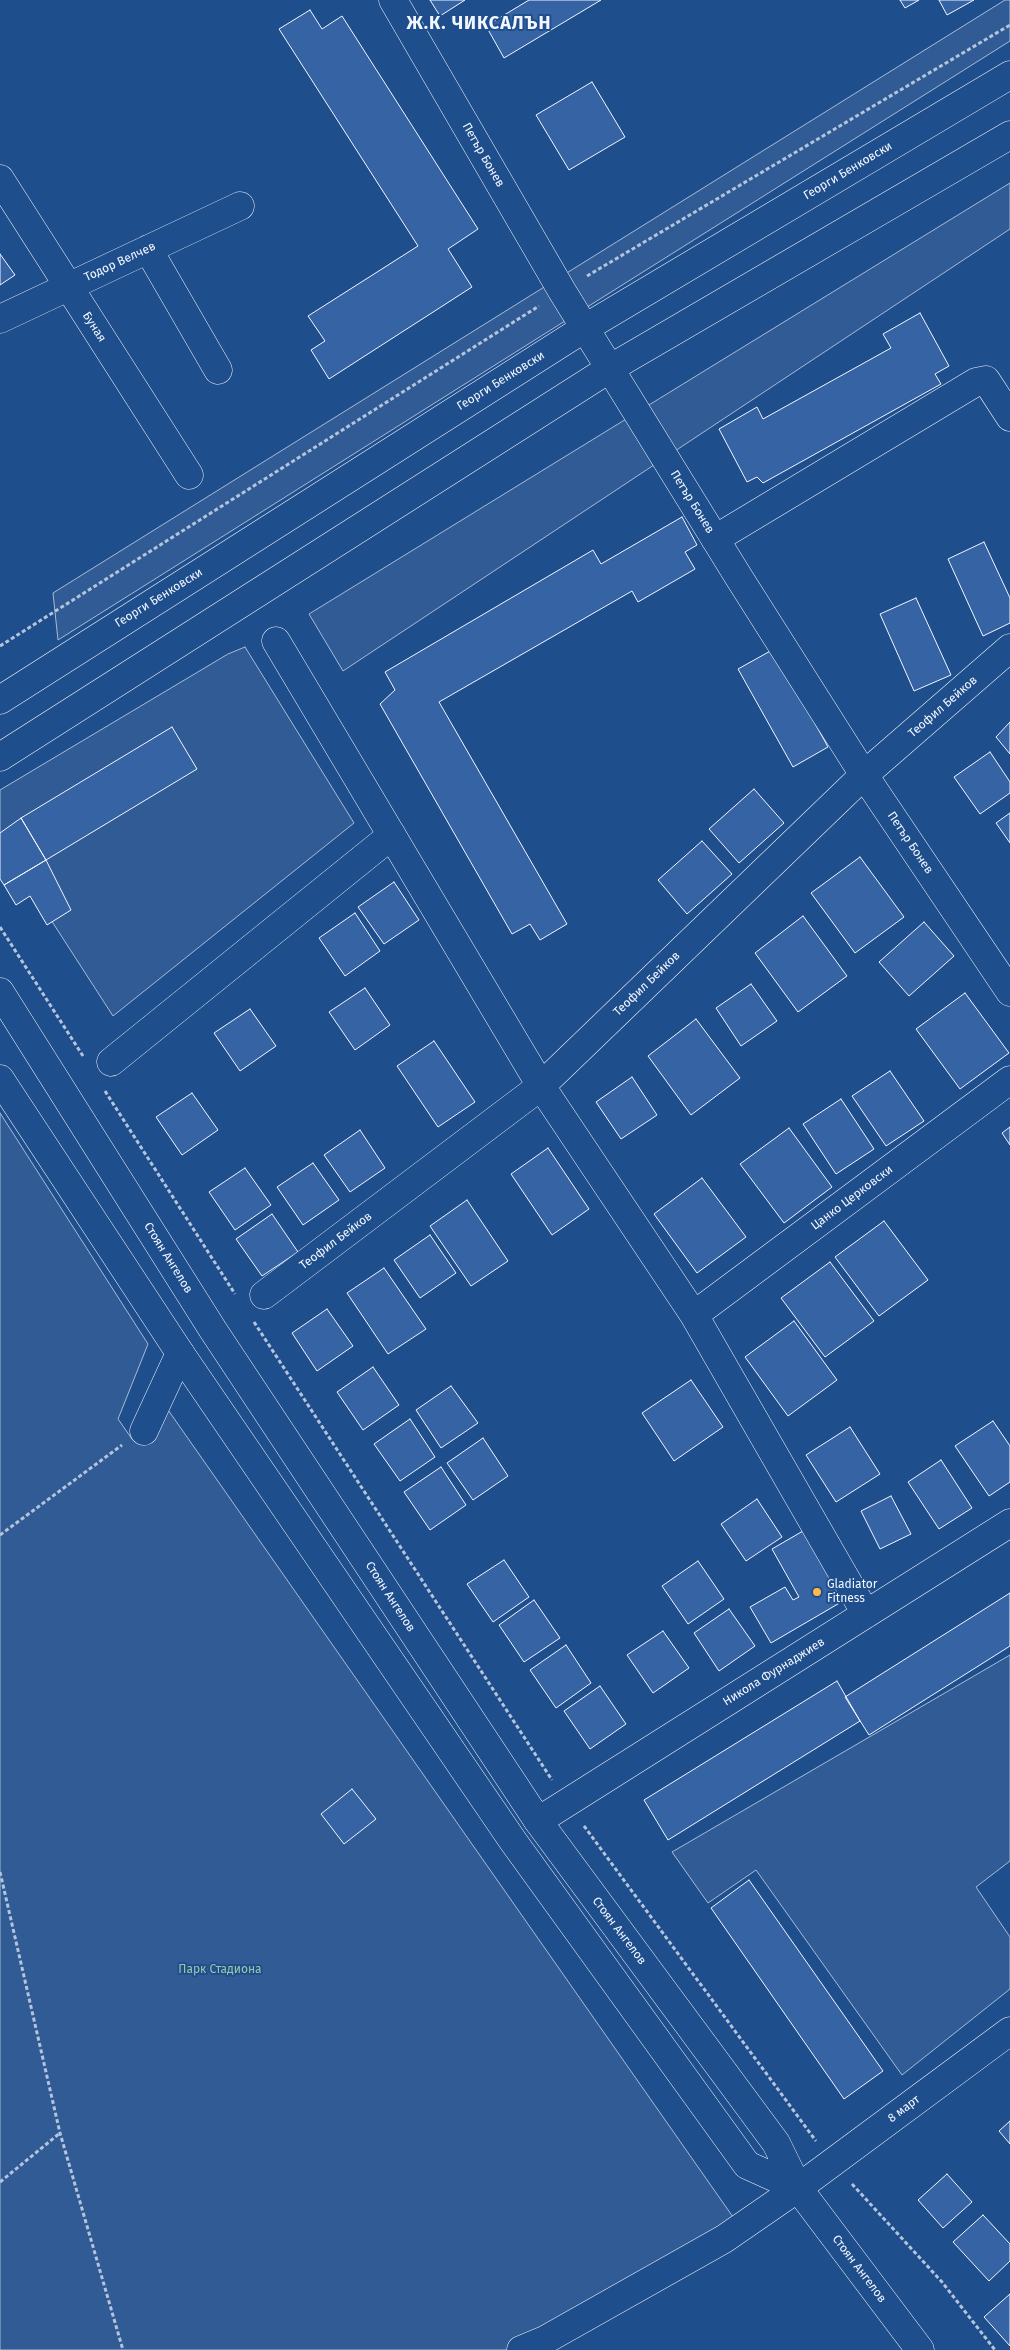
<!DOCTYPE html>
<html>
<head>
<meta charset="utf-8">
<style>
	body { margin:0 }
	canvas { display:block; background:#1f4e8c }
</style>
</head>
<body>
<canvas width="1010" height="2350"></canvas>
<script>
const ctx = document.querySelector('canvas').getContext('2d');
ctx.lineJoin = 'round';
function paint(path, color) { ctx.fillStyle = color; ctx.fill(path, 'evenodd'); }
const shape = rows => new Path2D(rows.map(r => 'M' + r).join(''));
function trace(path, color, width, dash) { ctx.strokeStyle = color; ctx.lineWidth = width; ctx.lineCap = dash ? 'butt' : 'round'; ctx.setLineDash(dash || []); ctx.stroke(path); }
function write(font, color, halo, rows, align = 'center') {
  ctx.font = font + ' "Fira Sans",sans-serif'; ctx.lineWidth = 4; ctx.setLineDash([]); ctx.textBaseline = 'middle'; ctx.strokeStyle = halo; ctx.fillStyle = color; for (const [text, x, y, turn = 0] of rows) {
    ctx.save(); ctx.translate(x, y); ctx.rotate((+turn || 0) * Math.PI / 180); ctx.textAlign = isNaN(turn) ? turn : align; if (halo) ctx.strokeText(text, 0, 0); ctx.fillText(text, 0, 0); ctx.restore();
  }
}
const built = shape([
	[1005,0,1010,0,1010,41,58,640,53,593,1005,0],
	[1010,183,1010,229,343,671,309,614,1010,183],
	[245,647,354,823,113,1016,0,841,0,790,228,654,245,647],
	[0,1113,148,1344,118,1419,132,1439,144,1431,159,1397,740,2227,545,2350,0,2350,0,1113],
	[1010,1655,1010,1861,976,1887,1010,1937,1010,1989,902,2075,756,1870,708,1903,672,1852,1010,1655]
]);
paint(built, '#305b95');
trace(built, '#a8bbd7', 1);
const building = shape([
	[430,0,465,0,440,16,430,0],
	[529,0,601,0,504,58,486,26,529,0],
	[900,0,919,0,905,8,900,0],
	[939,0,974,0,947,15,939,0],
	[310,10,322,29,342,16,478,229,448,249,472,287,329,379,311,350,325,341,308,316,418,246,279,29,310,10],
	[592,82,625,137,569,170,536,115,592,82],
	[0,254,15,275,0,285,0,254],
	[920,313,949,366,935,374,941,384,763,483,757,477,747,482,719,429,757,407,763,419,891,348,883,334,920,313],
	[682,517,697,545,685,552,695,569,638,602,632,591,439,702,567,924,540,940,530,924,512,934,380,704,395,690,385,672,593,550,601,564,682,517],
	[984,542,1010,598,1010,623,983,636,948,559,984,542],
	[916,598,951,675,914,691,880,614,916,598],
	[774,649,828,747,793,767,738,669,774,649],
	[1010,722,1010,754,996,737,1010,722],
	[172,727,197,769,46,860,21,818,172,727],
	[990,752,1010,782,1010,793,980,814,954,777,990,752],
	[754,789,784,823,739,863,709,829,754,789],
	[1010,813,1010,843,996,823,1010,813],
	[21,818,46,860,4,885,0,879,0,833,21,818],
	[702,841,732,874,687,914,658,880,702,841],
	[860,857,904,917,855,953,811,893,860,857],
	[46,860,71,910,47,925,30,896,16,905,4,885,46,860],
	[394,882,419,920,384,944,358,907,394,882],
	[355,913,380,951,345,976,319,938,355,913],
	[803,916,847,976,798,1012,755,953,803,916],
	[924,922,954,956,909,996,879,962,924,922],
	[751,984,777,1021,741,1046,716,1008,751,984],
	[365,988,390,1025,355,1050,329,1012,365,988],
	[965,993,1009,1053,960,1089,916,1029,965,993],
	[250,1009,276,1046,240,1071,214,1033,250,1009],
	[696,1019,740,1078,691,1115,648,1056,696,1019],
	[434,1041,475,1102,438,1127,397,1066,434,1041],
	[890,1071,924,1121,886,1146,852,1096,890,1071],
	[632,1077,657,1115,621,1139,596,1102,632,1077],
	[192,1093,218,1130,182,1155,156,1117,192,1093],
	[841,1099,874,1149,836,1174,803,1124,841,1099],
	[1010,1127,1010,1145,1002,1133,1010,1127],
	[789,1128,832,1187,784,1223,740,1164,789,1128],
	[360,1130,385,1168,350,1192,324,1155,360,1130],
	[548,1148,589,1209,552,1235,511,1174,548,1148],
	[313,1163,339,1200,303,1225,277,1187,313,1163],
	[245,1168,271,1205,235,1230,209,1192,245,1168],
	[702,1178,746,1237,697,1273,654,1214,702,1178],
	[467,1200,508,1261,471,1286,430,1226,467,1200],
	[272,1214,298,1252,262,1276,236,1239,272,1214],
	[884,1221,928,1280,879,1316,835,1257,884,1221],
	[430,1235,456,1273,420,1298,394,1260,430,1235],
	[830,1262,874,1321,825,1357,781,1298,830,1262],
	[384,1268,426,1329,388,1354,347,1293,384,1268],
	[327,1309,353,1346,317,1371,292,1333,327,1309],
	[794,1321,837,1380,788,1416,745,1357,794,1321],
	[373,1367,399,1405,363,1430,337,1392,373,1367],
	[691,1380,723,1427,674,1461,642,1413,691,1380],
	[451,1386,478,1423,441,1448,416,1410,451,1386],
	[410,1419,435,1457,400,1481,374,1444,410,1419],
	[993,1421,1010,1446,1010,1482,989,1496,955,1446,993,1421],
	[850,1427,880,1474,836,1502,806,1455,850,1427],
	[483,1438,508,1476,473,1500,447,1463,483,1438],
	[941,1460,972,1508,939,1529,908,1482,941,1460],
	[441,1467,466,1505,430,1530,404,1492,441,1467],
	[891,1496,911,1534,880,1549,861,1511,891,1496],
	[757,1499,782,1537,746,1561,721,1524,757,1499],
	[803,1531,843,1601,771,1643,750,1607,785,1587,793,1600,799,1597,772,1549,803,1531],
	[504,1560,529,1597,493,1622,467,1584,504,1560],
	[698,1561,724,1599,688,1624,662,1586,698,1561],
	[1010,1593,1010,1646,869,1735,845,1697,1010,1593],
	[534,1600,560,1638,524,1662,499,1625,534,1600],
	[729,1609,755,1646,719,1671,694,1633,729,1609],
	[663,1631,689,1668,653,1693,627,1655,663,1631],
	[566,1645,591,1683,556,1708,530,1670,566,1645],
	[837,1681,860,1721,668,1840,644,1800,837,1681],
	[600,1686,626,1724,590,1749,564,1711,600,1686],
	[352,1789,376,1819,344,1844,321,1814,352,1789],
	[749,1880,883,2071,844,2099,711,1908,749,1880],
	[1010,2121,1010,2144,999,2131,1010,2121],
	[947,2174,972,2202,943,2228,918,2200,947,2174],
	[983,2215,1010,2244,1010,2261,989,2281,953,2242,983,2215],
	[1010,2294,1010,2346,984,2317,1010,2294]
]);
paint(building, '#3563a3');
trace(building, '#f2f6ff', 1);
const minor = shape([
	[393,0,562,291,738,576,864,775,1010,992],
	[0,179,189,475],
	[148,249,218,370],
	[0,319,240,206],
	[715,539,976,382,986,380,1010,417],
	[276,641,541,1086,694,1315,866,1614],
	[0,700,585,328,1010,75],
	[0,757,609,369,1010,135],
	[111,1062,392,835],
	[264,1295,541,1086,864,775,1010,648],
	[694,1315,1010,1080],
	[144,1431,180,1353],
	[538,1821,1010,1523],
	[521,2350,545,2340,724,2239,798,2188,1010,2031]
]);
const major = shape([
	[0,992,213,1330,538,1821,776,2143,798,2188,920,2350],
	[0,1079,180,1353,513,1841,747,2165,798,2188]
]);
trace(minor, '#f2f6ff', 29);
trace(major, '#f2f6ff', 29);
trace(shape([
	[587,276,1010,25],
	[0,646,539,306],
	[0,927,83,1056],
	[105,1091,235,1294],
	[254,1322,552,1780],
	[0,1535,122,1445],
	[584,1826,816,2141],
	[0,1872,60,2133,123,2350],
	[0,2182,60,2133],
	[852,2184,942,2282,995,2350]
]), '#b3c4dc', 3, [4, 2.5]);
trace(minor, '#1f4e8c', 28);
trace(major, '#1f4e8c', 28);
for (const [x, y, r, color] of [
	[817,1592,5,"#ffb74d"]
]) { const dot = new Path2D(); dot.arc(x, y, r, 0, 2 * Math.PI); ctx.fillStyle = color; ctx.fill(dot); trace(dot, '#1f4e8c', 2); }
write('12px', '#f2f6ff', '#1f4e8c', [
	["Петър Бонев",483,155,60],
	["Георги Бенковски",848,171,-31],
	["Тодор Велчев",120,262,-25],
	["Буная",94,327,57],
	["Георги Бенковски",501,381,-32],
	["Петър Бонев",692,502,58],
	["Георги Бенковски",159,598,-32],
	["Теофил Бейков",943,707,-41],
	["Петър Бонев",910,843,56],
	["Теофил Бейков",647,984,-44],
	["Цанко Церковски",852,1198,-37],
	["Теофил Бейков",336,1241,-37],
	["Стоян Ангелов",168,1258,58],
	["Стоян Ангелов",390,1597,57],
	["Никола Фурнаджиев",774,1672,-32],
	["Стоян Ангелов",619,1931,53],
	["8 март",904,2109,-37],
	["Стоян Ангелов",859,2269,53]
]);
write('12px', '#f2f6ff', '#1f4e8c', [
	["Gladiator",827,1585],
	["Fitness",827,1599]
], 'left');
write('12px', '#97c8a6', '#1f4e8c', [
	["Парк Стадиона",220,1970]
]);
ctx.letterSpacing = '1px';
write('bold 18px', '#f2f6ff', '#1f4e8c', [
	["Ж.К. ЧИКСАЛЪН",479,24]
]);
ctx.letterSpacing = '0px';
</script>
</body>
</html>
